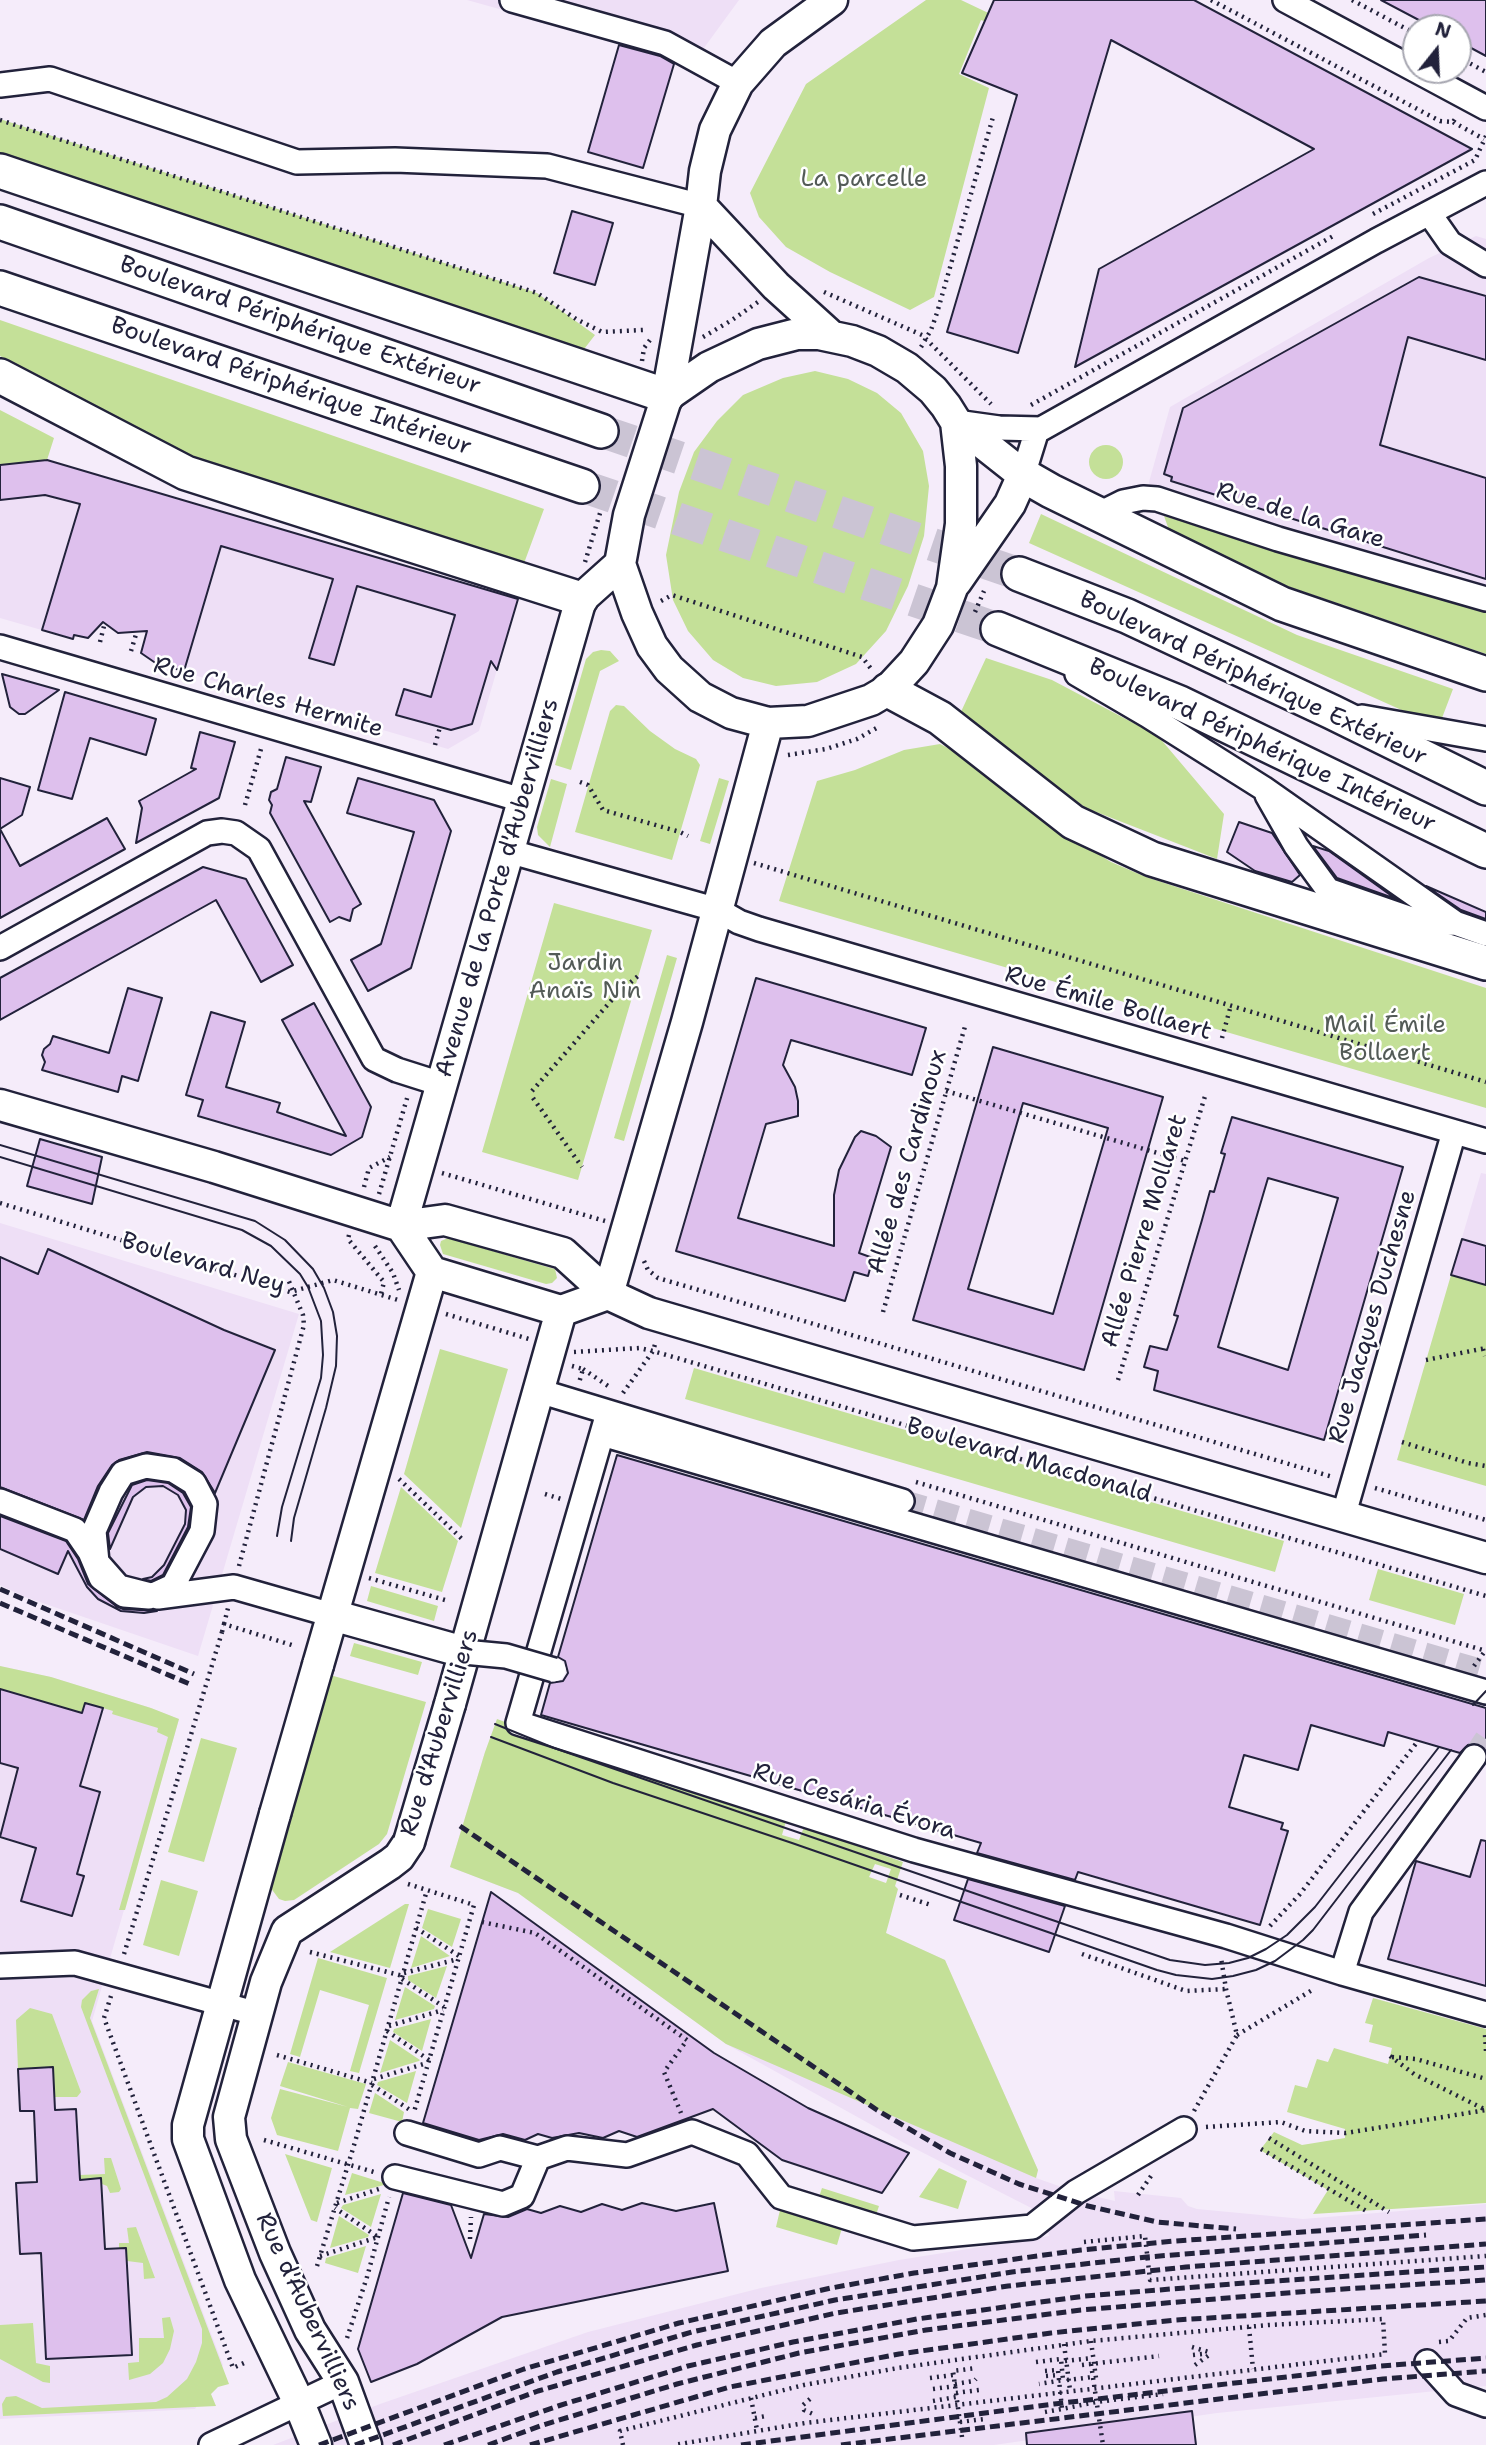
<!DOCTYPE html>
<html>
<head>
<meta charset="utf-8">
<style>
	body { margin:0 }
	#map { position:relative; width:1486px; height:2445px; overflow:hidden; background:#f5ecfa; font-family:"Shantell Sans",sans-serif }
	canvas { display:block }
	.north { position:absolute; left:1402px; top:14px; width:70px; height:70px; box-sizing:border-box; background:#fff; border:2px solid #a7a7b1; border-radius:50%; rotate:18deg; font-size:19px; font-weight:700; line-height:28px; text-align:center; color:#22223b }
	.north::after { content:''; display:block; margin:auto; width:24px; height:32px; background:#22223b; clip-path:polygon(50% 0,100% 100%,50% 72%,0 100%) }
</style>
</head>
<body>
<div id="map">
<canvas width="1486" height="2445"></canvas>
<div class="north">N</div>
</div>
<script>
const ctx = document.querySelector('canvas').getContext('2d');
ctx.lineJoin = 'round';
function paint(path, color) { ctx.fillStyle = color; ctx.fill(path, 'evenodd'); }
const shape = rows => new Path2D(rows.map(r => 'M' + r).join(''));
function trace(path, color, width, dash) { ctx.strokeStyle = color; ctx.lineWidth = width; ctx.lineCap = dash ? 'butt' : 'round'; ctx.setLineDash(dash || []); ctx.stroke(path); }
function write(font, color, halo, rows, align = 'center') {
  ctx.font = font + ' "Shantell Sans",sans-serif'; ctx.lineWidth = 5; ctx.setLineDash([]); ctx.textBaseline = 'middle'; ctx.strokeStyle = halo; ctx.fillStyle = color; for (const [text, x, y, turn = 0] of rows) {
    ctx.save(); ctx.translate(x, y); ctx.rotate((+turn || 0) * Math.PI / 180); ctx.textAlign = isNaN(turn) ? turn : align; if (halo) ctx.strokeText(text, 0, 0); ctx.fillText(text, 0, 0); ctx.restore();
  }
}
paint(shape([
	[467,0,739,0,693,63],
	[1476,236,1486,239,1486,610,1155,513,1149,482,1170,407,1429,258],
	[47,460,518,598,479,731,448,749,153,663,154,658,141,651,146,634,127,629,123,633,118,633,114,630,113,625,95,619,74,635,73,639,0,618,0,465],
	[1481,1173,1486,1174,1486,1285,1451,1275],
	[0,1223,299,1314,198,1656,25,1597,0,1585],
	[0,1666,51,1677,151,1708,179,1719,92,2021,223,2365,195,2409,0,2419],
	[485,1752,945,1960,1038,2170,1036,2178,1076,2192,1115,2201,1114,2191,1181,2198,1188,2206,1197,2209,1303,2219,1486,2204,1486,2386,1217,2413,994,2445,273,2445,380,2404,588,2332,761,2288,899,2260,1049,2236,1043,2214,906,2144,726,2044,518,1893,450,1867]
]), '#eedff6');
paint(shape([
	[926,0,961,0,1001,19,997,26,981,20,959,74,989,88,934,297,910,310,830,272,786,247,759,217,750,193,806,84],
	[0,119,537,293,595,335,581,353,0,157],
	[0,320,544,509,523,566,200,464,0,356],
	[815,371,848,379,877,393,901,413,923,451,929,486,924,536,908,586,886,631,856,664,817,682,776,686,743,678,713,660,688,631,673,600,666,555,679,492,694,452,717,421,743,395,783,378],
	[0,410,54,438,47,460,0,465],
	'1089 462a17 17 0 1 1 34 0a17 17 0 1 1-34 0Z',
	[1041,514,1297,635,1453,689,1442,718,1406,712,1029,543],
	[1164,516,1486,610,1486,654,1281,584,1169,530],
	[601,650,610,651,619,661,600,671,571,770,555,765,586,659,593,652],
	[986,658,1052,680,1158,736,1224,814,1217,859,1086,808,959,716],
	[616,705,624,706,650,731,675,749,696,759,700,765,672,860,575,832,610,711],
	[940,744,956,752,1036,816,1111,862,1146,877,1486,988,1486,1108,779,901,817,781,855,770,904,750],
	[719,778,729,781,710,844,700,841],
	[551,779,567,784,550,847,538,835,537,827],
	[554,903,652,930,578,1180,482,1152],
	[667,955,677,958,624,1141,614,1138],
	[448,1238,551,1268,555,1269,557,1278,552,1283,546,1284,443,1254,440,1245,441,1241],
	[1451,1275,1486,1285,1486,1486,1397,1460],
	[440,1349,508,1369,461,1528,404,1474],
	[694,1368,1284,1541,1275,1572,685,1399],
	[401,1487,458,1541,442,1592,375,1573],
	[1378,1569,1464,1594,1455,1625,1369,1600],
	[371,1586,438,1606,434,1621,367,1601],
	[354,1643,422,1662,418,1675,350,1656],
	[0,1666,51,1677,151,1708,179,1719,125,1910,119,1910,168,1737,157,1732,158,1728,112,1714,113,1711,86,1703,82,1713,0,1689],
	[330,1675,426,1702,387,1834,379,1844,294,1900,285,1901,279,1899,270,1887],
	[497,1719,639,1772,786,1821,782,1835,799,1840,804,1827,903,1862,895,1886,898,1889,886,1933,945,1960,1038,2170,1036,2178,726,2044,518,1893,450,1867,485,1752],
	[875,1864,891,1869,886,1883,869,1877],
	[201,1738,237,1748,204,1862,168,1852],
	[161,1880,198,1891,179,1956,143,1945],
	[405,1904,409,1904,390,1968,330,1952],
	[428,1909,461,1919,452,1947,422,1928],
	[421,1936,450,1956,411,1968],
	[318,1958,387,1978,359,2073,350,2071,369,2005,320,1990,300,2057,290,2054],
	[447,1966,436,1998,408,1980,408,1976],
	[405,1987,435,2006,434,2009,395,2020],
	[99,1989,90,2018,229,2384,218,2387,211,2394,216,2406,3,2416,2,2404,6,2397,16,2396,42,2408,156,2402,167,2397,187,2379,196,2362,202,2343,202,2329,81,2007,82,2000,91,1991],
	[1373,1998,1486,2029,1486,2203,1313,2214,1328,2190,1260,2150,1274,2132,1302,2145,1345,2138,1345,2129,1287,2112,1295,2085,1307,2088,1317,2059,1328,2062,1334,2048,1388,2064,1392,2048,1369,2042,1373,2025,1365,2023],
	[30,2008,52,2014,81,2092,77,2097,54,2097,53,2067,18,2069,16,2020],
	[431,2019,422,2051,393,2032,394,2029],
	[390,2040,420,2060,419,2061,380,2073],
	[288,2062,366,2084,358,2109,350,2108,338,2151,277,2135,271,2118,280,2089,348,2107,280,2086],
	[416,2071,407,2103,377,2085,378,2082],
	[375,2093,404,2112,402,2122,369,2113],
	[285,2154,332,2168,317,2222,311,2220],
	[104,2158,111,2158,121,2189,119,2192,110,2193,107,2186,102,2184,101,2178,80,2180,80,2175,105,2174],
	[939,2168,967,2181,958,2209,919,2197],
	[352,2173,384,2183,384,2185,345,2195],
	[822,2188,879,2206,875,2218,818,2200],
	[381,2194,371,2227,341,2208,343,2205],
	[780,2210,842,2228,837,2245,776,2227],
	[339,2216,369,2235,368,2237,330,2248],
	[136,2227,155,2278,144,2279,143,2263,127,2261,126,2249,119,2249,119,2243,129,2243,127,2228],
	[366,2246,358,2273,325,2263,326,2258],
	[170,2317,174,2331,170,2349,163,2363,150,2374,129,2380,128,2363,139,2362,139,2338,164,2338,162,2318],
	[33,2323,36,2363,50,2366,50,2383,43,2382,0,2359,0,2325]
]), '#c4e098');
const building = shape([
	[994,0,1194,0,1472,149,1075,367,1099,269,1314,149,1111,40,1018,353,947,332,1017,95,962,73,994,0],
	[1381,0,1486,0,1486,56,1458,41,1458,28,1434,28,1381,0],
	[619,45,660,56,674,64,643,168,588,152,619,45],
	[572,211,613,223,595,285,554,273,572,211],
	[1419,277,1486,296,1486,360,1408,337,1380,445,1486,478,1486,579,1171,481,1172,477,1164,474,1183,408,1419,277],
	[47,460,518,599,497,670,491,661,472,724,451,730,396,715,404,689,431,697,455,615,357,586,334,665,309,658,333,579,221,546,184,671,157,664,141,653,147,631,118,633,103,622,88,638,74,635,73,639,42,630,80,504,45,495,0,500,0,465,47,460],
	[2,674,59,690,25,714,19,714,10,707,2,674],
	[65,692,156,719,146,755,90,738,72,799,38,790,65,692],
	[200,732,235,742,219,798,136,843,142,808,139,801,196,769,191,768,200,732],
	[286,757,321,767,311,802,304,801,361,904,353,909,350,921,339,917,330,922,270,813,272,805,269,800,271,792,277,789,286,757],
	[0,778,30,787,22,815,0,829,0,778],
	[358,778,434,800,451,831,411,968,368,991,351,960,381,944,414,832,347,813,358,778],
	[107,818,125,849,0,918,0,829,20,866,107,818],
	[1239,822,1272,833,1300,875,1292,882,1255,871,1227,852,1239,822],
	[1313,846,1329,851,1396,899,1337,878,1313,846],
	[203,867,246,879,293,965,261,982,216,900,0,1020,0,978,203,867],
	[1426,886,1486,912,1486,919,1461,910,1426,886],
	[756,978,926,1028,912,1075,791,1040,783,1065,795,1087,798,1101,798,1116,766,1124,738,1218,834,1246,834,1195,839,1170,855,1137,861,1131,876,1136,891,1147,859,1253,873,1258,868,1276,854,1272,845,1301,676,1251,756,978],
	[128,988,162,998,138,1081,122,1076,118,1092,42,1070,45,1062,42,1055,44,1049,50,1044,53,1036,109,1053,128,988],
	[314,1003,371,1107,362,1137,331,1155,198,1116,203,1100,186,1095,211,1012,245,1022,226,1087,280,1103,277,1112,346,1136,282,1020,314,1003],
	[993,1047,1163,1097,1084,1370,913,1320,993,1047],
	[1023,1103,1108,1128,1053,1314,968,1289,1023,1103],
	[1232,1117,1403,1167,1324,1440,1154,1390,1158,1371,1144,1367,1150,1346,1167,1350,1178,1316,1174,1315,1202,1220,1210,1191,1214,1192,1225,1154,1221,1153,1232,1117],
	[1268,1178,1338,1198,1288,1370,1218,1347,1268,1178],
	[40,1139,102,1157,92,1204,27,1186,40,1139],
	[1462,1239,1486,1246,1486,1285,1451,1275,1462,1239],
	[48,1249,224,1330,275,1350,215,1493,202,1472,180,1458,147,1452,119,1460,112,1465,98,1486,84,1520,0,1487,0,1257,38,1274,48,1249],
	[617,1455,1486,1708,1486,1750,1475,1743,1468,1745,1460,1753,1388,1732,1384,1746,1311,1725,1298,1770,1244,1755,1229,1807,1283,1823,1281,1829,1288,1831,1260,1925,1078,1872,1075,1880,977,1853,981,1843,541,1715,550,1683,563,1681,568,1673,565,1661,558,1657,617,1455],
	[147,1480,168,1483,183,1493,191,1507,188,1527,163,1575,151,1581,143,1579,152,1577,164,1565,185,1524,186,1510,178,1495,163,1486,146,1487,133,1497,110,1549,108,1533,132,1485,147,1480],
	[0,1516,66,1541,78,1559,88,1584,116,1606,123,1609,157,1611,144,1613,121,1611,98,1599,87,1587,68,1551,58,1574,0,1549,0,1516],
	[0,1689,82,1713,85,1703,103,1708,80,1786,100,1792,77,1874,84,1876,72,1916,21,1901,36,1848,0,1837,18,1768,0,1763,0,1689],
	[1481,1840,1486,1841,1486,1986,1388,1959,1416,1861,1470,1877,1481,1840],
	[968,1879,1065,1906,1049,1952,954,1920,968,1879],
	[491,1892,714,2053,808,2108,909,2153,882,2193,782,2160,713,2109,637,2137,619,2131,603,2138,579,2133,552,2138,538,2134,525,2140,503,2134,479,2140,423,2123,491,1892],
	[53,2067,55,2110,76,2109,80,2180,101,2178,105,2249,126,2248,132,2355,46,2359,41,2253,20,2254,16,2183,37,2182,34,2111,20,2111,18,2069,53,2067],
	[403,2193,451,2205,471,2258,484,2214,508,2217,527,2209,541,2213,560,2206,581,2212,602,2204,622,2210,642,2203,676,2211,714,2203,728,2271,502,2317,417,2364,371,2382,358,2349,403,2193],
	[1192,2411,1196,2445,1027,2445,1026,2433,1192,2411]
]);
paint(building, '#dec0ed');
trace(building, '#22223b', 2);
trace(shape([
	[902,1501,1486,1672],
	[1474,1757,1486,1739]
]), '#cbc4d4', 23, [23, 11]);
trace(shape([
	[601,431,1019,574],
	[582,486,998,629]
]), '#cbc4d4', 33, [33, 17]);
const minor = shape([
	[512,0,665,43,738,83],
	[1285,0,1486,108],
	[0,85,50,79,297,162,395,160,547,166,701,206],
	[1429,213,1450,243,1486,265],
	[956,422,999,428,1041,429,1376,241,1486,183],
	[1023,475,1037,430],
	[1099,514,1123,502,1143,498,1157,499,1278,539,1486,599],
	[0,647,522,800],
	[1077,674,1147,715,1263,788,1455,923,1486,934],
	[1362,717,1486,739],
	[1267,795,1296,846,1328,890,1426,924,1455,923],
	[508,851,718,910,739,922,759,929,1486,1141],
	[0,948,207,833,222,831,236,833,259,849,374,1059,397,1070,441,1084],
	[539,1391,902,1501],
	[608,1413,518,1723,914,1850,1226,1936,1342,1973,1486,2014],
	[602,1434,1486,1692],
	[0,1501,75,1530,90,1552,101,1578,124,1595,149,1597,173,1586,202,1531,205,1504,194,1483,173,1470,146,1466,123,1473,111,1492,94,1531,97,1562,119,1587,158,1597,234,1587,332,1615],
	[1343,1517,1454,1132],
	[0,1966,75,1963,258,2014],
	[1342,1973,1361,1912,1474,1757],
	[407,2133,479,2155,500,2148,538,2158,567,2148,627,2155,692,2132,747,2154,781,2197,913,2238,1032,2227,1076,2192,1184,2129],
	[395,2177,503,2204,522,2196,538,2158],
	[1427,2362,1456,2394,1486,2405],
	[211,2445,343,2382]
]);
const major = shape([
	[701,206,776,286,830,335],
	[667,396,709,367,758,344,797,334,819,334,852,341,878,351,907,368,933,390,946,406,956,422,961,466,961,524,952,588,938,625,914,662,888,690,871,700,808,721,768,723,731,713,700,697,669,669,652,646,637,613,620,564,629,515,667,396,701,206,705,171,715,130,738,83,773,43,832,0],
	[956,422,1023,475,1010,504,956,582],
	[0,1105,214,1167,401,1226,445,1220,563,1253,608,1294,649,1313,1486,1558],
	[401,1226,581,599,620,564],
	[401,1226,432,1272,561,1311,608,1294],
	[608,1294,687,1022,768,723],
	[332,1615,464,1652],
	[318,1665,432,1272],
	[450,1704,561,1311],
	[275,1814,188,2125,188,2139,240,2280,299,2403,316,2445],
	[366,2445,343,2382,310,2330,275,2253,231,2139,229,2117,266,1982,287,1931,390,1864,399,1857,409,1842]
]);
const highway = shape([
	[0,171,667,396],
	[0,222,601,431],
	[0,288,582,486],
	[0,376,186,473,581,599],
	[1023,475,1051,491,1282,604,1486,674],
	[1019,574,1127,616,1332,712,1486,788],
	[998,629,1180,703,1486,851],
	[888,690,940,718,1073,822,1152,859,1486,963]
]);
trace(minor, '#22223b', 28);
trace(major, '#22223b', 35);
trace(highway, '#22223b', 38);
trace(shape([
	[1211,0,1440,121,1453,122,1457,116],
	[1352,0,1416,34],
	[1458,57,1486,72],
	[0,120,537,293,576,319,602,332,643,330],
	[1453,122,1484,139],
	[1373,214,1475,160,1486,136],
	[824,292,922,335,991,404],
	[703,337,732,320,758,302],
	[921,347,931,330,937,313,993,117],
	[642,361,644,348,650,340],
	[1031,405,1335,235],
	[585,562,601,510],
	[661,601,672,595,862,657,872,670],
	[975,612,984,591],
	[100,642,105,622],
	[131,651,137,631],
	[435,745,440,727],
	[788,755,826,749,857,739,880,726],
	[580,782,588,785,603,810,680,832,688,836],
	[245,805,261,749],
	[754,863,1486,1082],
	[1222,1038,1231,1005],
	[532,1091,618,993,638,976],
	[946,1091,1185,1161],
	[533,1098,582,1167],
	[442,1173,605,1221],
	[364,1187,369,1168,390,1157],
	[379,1194,408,1095],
	[0,1203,290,1292,333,1280,398,1300],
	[349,1235,348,1239,384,1282,381,1294],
	[375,1246,393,1273,399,1290],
	[644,1261,648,1270,658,1278,1333,1477],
	[883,1312,966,1023],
	[446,1314,529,1339],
	[1483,1349,1485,1356],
	[574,1352,639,1348,653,1351,1486,1596],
	[1426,1360,1486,1348],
	[572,1366,583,1369,579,1383],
	[583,1369,611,1388],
	[1118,1380,1206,1093],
	[623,1393,653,1351,656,1341],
	[1402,1442,1468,1463,1486,1466],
	[399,1479,462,1539],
	[916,1482,1486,1651],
	[1375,1488,1486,1520],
	[545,1494,561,1499],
	[239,1566,304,1325,303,1315,288,1279],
	[369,1578,445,1600],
	[224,1624,228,1608],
	[222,1632,224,1624,295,1646],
	[1474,1666,1485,1651],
	[408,1884,474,1905,414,2112],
	[900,1895,931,1905],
	[482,1922,535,1933,687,2040,664,2072,681,2113],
	[1270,1926,1300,1894,1418,1741],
	[416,1928,459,1956],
	[310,1952,403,1976],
	[124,1954,177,1781],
	[1082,1954,1186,1991,1226,1989],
	[404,1973,458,1959],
	[402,1979,444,2007],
	[111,1996,104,2018,233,2368,244,2363],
	[389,2026,443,2010],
	[387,2031,429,2060],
	[1237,2035,1314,1989],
	[1485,2035,1486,2051],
	[277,2055,372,2083],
	[1390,2056,1414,2074,1486,2110],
	[1392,2057,1416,2059,1486,2079],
	[374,2079,427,2063],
	[372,2085,410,2110],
	[1194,2111,1237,2035,1226,1989,1221,1958],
	[1206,2127,1281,2122,1305,2131,1346,2133,1486,2110],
	[1269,2138,1389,2212],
	[264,2140,374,2172],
	[1261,2149,1368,2212],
	[1138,2195,1151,2176],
	[337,2203,379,2189],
	[470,2239,471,2217],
	[1084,2242,1145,2236,1150,2280,1486,2256],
	[320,2256,378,2237,335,2208],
	[317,2266,355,2142,427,1890],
	[1249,2327,1253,2369],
	[347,2338,367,2277,389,2197],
	[1091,2341,1096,2378],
	[1439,2342,1449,2341,1467,2318,1486,2315],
	[1064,2344,1070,2390],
	[1192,2347,1212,2353],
	[1193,2355,1203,2354],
	[1065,2361,1092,2358],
	[1036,2362,1061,2359,1063,2380,1039,2384],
	[1091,2364,1103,2445],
	[1082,2365,1159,2356],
	[1195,2365,1212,2353],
	[1045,2371,1058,2370,1062,2409,1096,2402,1163,2394],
	[1046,2376,1058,2375],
	[930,2378,953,2375],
	[1067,2380,1093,2377],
	[955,2384,974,2381,976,2379],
	[933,2389,956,2386],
	[956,2393,979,2390],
	[751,2398,757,2430],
	[810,2399,803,2405,804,2410,813,2414],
	[933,2401,956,2397],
	[1045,2412,1062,2409],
	[755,2418,766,2416],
	[960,2422,984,2419],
	[962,2437,953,2371,976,2368],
	[623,2445,620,2431,804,2385,898,2368,1091,2341,1269,2325,1383,2319,1385,2354,805,2423,674,2445]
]), '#22223b', 4.5, [2, 5]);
trace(minor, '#fff', 23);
trace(major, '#fff', 30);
trace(highway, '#fff', 33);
trace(shape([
	[0,1145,255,1221,285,1240,313,1269,324,1288,333,1312,337,1336,336,1366,326,1408,294,1518,291,1541],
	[0,1157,242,1230,271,1246,300,1274,308,1287,321,1321,323,1355,321,1378,282,1507,277,1536],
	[1473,1705,1486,1691],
	[495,1724,554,1748,1014,1907,1170,1960,1205,1965,1229,1963,1248,1958,1266,1949,1287,1935,1315,1907,1439,1747],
	[491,1737,613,1783,792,1843,1157,1970,1176,1975,1212,1979,1233,1976,1256,1970,1275,1961,1303,1940,1313,1930,1451,1750]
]), '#22223b', 2);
trace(shape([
	[0,1589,194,1674],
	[0,1603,192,1685],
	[460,1826,877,2110,950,2153,1019,2184,1088,2206,1157,2222,1236,2229],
	[319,2445,524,2369,679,2323,831,2288,914,2273,1081,2250,1175,2241,1486,2219],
	[355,2445,557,2372,692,2332,835,2300,1012,2272,1147,2257,1426,2235],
	[393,2445,538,2391,697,2345,836,2313,1008,2286,1186,2267,1486,2244],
	[444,2445,558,2406,688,2366,793,2342,917,2319,1085,2296,1245,2283,1486,2267],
	[488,2445,543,2425,677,2384,799,2353,926,2330,1081,2310,1312,2291,1486,2280],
	[530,2445,730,2387,899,2354,1051,2333,1176,2320,1486,2301],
	[741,2445,1054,2404,1381,2366,1486,2358],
	[841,2445,1383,2379,1486,2371]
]), '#22223b', 5, [10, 5]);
const minorBridge = shape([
	[464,1652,506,1656,554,1670]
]);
const majorBridge = shape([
	[275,1814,318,1665],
	[409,1842,450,1704]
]);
trace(minorBridge, '#22223b', 28, []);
trace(majorBridge, '#22223b', 35, []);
trace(shape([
	[177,1781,222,1632]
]), '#22223b', 4.5, [2, 5]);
trace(minorBridge, '#fff', 23);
trace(majorBridge, '#fff', 30);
write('24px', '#535b57', '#fff', [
	["La parcelle",864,180],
	["Jardin",585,964],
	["Anaïs Nin",585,992],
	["Mail Émile",1385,1026],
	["Bollaert",1385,1054]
]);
write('24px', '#22223b', '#fff', [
	["Boulevard Périphérique Extérieur",300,326,19],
	["Boulevard Périphérique Intérieur",291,387,19],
	["Rue de la Gare",1300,516,17],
	["Boulevard Périphérique Extérieur",1253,679,25],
	["Rue Charles Hermite",268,698,16],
	["Boulevard Périphérique Intérieur",1262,746,25],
	["Avenue de la Porte d'Aubervilliers",498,888,-74],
	["Rue Émile Bollaert",1108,1004,16],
	["Allée des Cardinoux",908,1162,-74],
	["Allée Pierre Mollaret",1145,1231,-73],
	["Boulevard Ney",203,1264,16],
	["Rue Jacques Duchesne",1373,1317,-74],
	["Boulevard Macdonald",1029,1461,16],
	["Rue d'Aubervilliers",440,1733,-73],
	["Rue Cesária Évora",854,1802,17],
	["Rue d'Aubervilliers",307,2312,65]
]);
</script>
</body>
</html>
